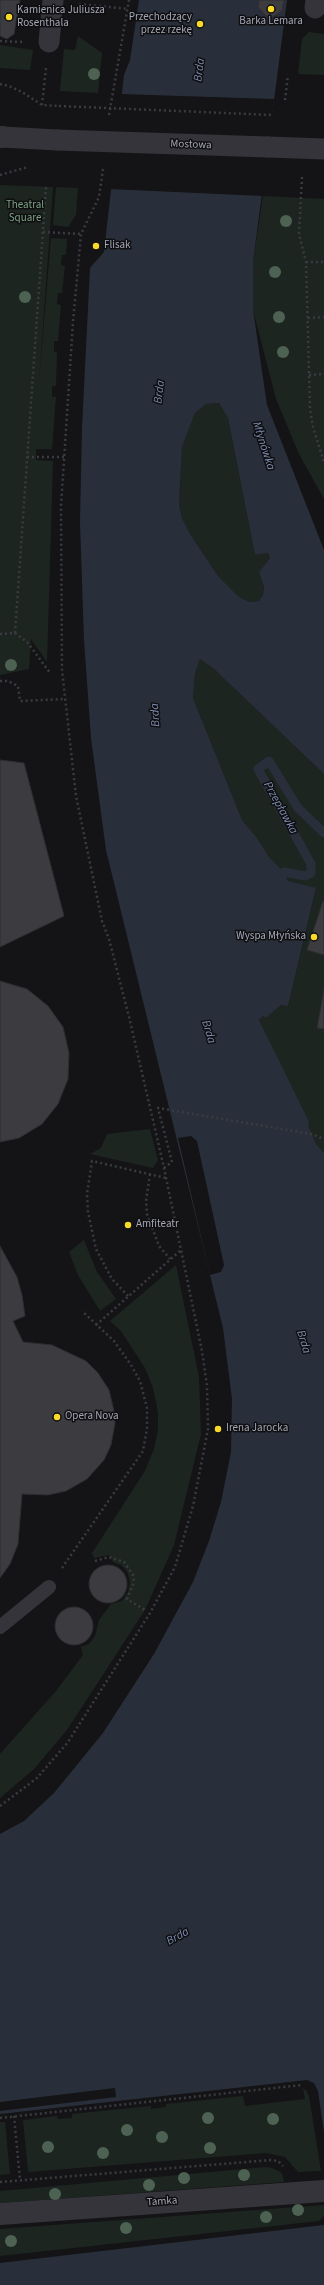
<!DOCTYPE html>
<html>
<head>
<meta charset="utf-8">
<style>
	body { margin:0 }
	canvas { display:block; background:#141315 }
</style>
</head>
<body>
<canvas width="324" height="2285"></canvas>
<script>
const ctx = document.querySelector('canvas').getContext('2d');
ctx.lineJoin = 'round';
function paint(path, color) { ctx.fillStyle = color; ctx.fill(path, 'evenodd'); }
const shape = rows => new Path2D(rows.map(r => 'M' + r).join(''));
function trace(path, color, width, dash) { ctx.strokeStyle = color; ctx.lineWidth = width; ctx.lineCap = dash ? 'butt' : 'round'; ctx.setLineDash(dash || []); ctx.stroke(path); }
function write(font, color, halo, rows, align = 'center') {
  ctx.font = font + ' "Source Sans 3",sans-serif'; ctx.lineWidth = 3; ctx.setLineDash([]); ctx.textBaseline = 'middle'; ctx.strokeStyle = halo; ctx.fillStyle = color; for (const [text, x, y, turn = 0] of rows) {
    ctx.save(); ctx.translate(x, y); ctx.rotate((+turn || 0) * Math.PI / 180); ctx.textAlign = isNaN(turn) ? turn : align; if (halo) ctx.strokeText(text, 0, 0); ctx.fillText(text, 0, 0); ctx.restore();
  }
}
paint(shape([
	[309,32,324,34,324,75,298,74,302,39],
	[78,36,102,53,98,93,60,91,64,49,75,50],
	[0,45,33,50,30,70,0,68],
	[0,185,53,187,39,381,51,238,67,239,66,255,62,255,61,265,65,266,62,293,58,293,57,304,61,305,58,341,54,341,54,352,57,352,56,386,52,386,52,397,56,397,52,449,36,449,36,460,53,461,47,662,31,639,29,669,0,675],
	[56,187,78,188,76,215,68,227,53,225],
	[263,196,324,199,324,499,299,454,276,399,253,310,253,262],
	[219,403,228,418,255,555,268,553,270,558,259,572,264,587,263,595,259,601,249,602,238,596,218,576,190,534,182,518,179,504,182,447,195,413,206,404],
	[200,659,213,668,324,774,324,1153,316,1144,259,1020,263,1016,266,1018,281,1005,288,1006,316,889,288,881,284,872,269,857,257,838,242,820,193,698,195,673],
	[150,1129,158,1160,153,1168,90,1154,101,1148,107,1134],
	[84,1240,97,1272,116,1299,100,1311,78,1275,69,1252],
	[176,1265,199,1377,201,1434,174,1545,145,1610,67,1730,34,1769,0,1798,0,1754,56,1691,83,1655,81,1647,89,1644,95,1636,99,1620,111,1604,122,1601,128,1592,130,1581,127,1571,121,1565,113,1562,109,1555,94,1558,92,1553,145,1471,154,1449,158,1430,158,1412,153,1388,145,1368,121,1331,110,1321],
	[303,2089,306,2090,309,2096,321,2171,298,2172,285,2157,266,2153,28,2172,23,2120,57,2116,58,2119,72,2118,72,2114,151,2106,151,2109,166,2107,166,2104,243,2096,245,2106,305,2099],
	[0,2122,5,2122,10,2174,0,2175],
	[266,2167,272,2168,282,2173,284,2182,0,2203,0,2191],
	[324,2205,324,2216,319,2221,0,2256,0,2229]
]), '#1d2520');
paint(shape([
	[139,0,287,0,253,262,253,310,267,405,324,550,324,774,213,668,200,659,195,673,193,698,242,820,257,838,269,857,284,872,288,881,316,888,288,1006,281,1005,266,1018,263,1016,259,1020,309,1122,308,1126,316,1144,324,1153,324,2132,318,2091,314,2083,307,2080,0,2114,0,1834,24,1821,54,1793,103,1733,154,1654,193,1582,209,1541,221,1502,231,1452,232,1399,223,1328,106,850,91,738,84,640,80,522,82,428,90,268,104,252,124,75,130,60],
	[219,403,228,418,255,555,268,553,270,558,259,572,264,587,263,595,259,601,249,602,238,596,218,576,190,534,182,518,179,504,182,447,195,413,206,404],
	[324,2225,324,2285,0,2285,0,2263]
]), '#292f3a');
paint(shape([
	[120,94,274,99,263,196,109,189],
	[191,1136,197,1141,224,1265,221,1272,210,1275,178,1138],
	[115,2088,116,2097,0,2111,0,2102]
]), '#141315');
trace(shape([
	[284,872,305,876,311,873,311,864,258,769,269,761,298,808,324,833]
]), '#292f3a', 9);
const building = shape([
	[0,0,20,0,14,34,7,39,0,36,0,0],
	[259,0,284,0,282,11,272,17,266,16,258,7,259,0],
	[0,760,24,763,64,916,0,947,0,760],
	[323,901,324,902,324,955,307,950,323,901],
	[0,981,27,989,48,1006,63,1027,69,1053,68,1079,58,1104,42,1124,19,1138,0,1142,0,981],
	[324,990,324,1029,317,1028,324,990],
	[0,1246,17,1277,22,1295,25,1316,13,1321,23,1342,52,1345,86,1361,98,1373,109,1390,114,1411,115,1423,111,1445,104,1460,87,1479,66,1491,48,1495,22,1494,18,1544,10,1564,0,1578,0,1246],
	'89 1584a19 19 0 1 1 38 0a19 19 0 1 1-38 0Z',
	'55 1626a19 19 0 1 1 38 0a19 19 0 1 1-38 0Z'
]);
paint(building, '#3b3b40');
trace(building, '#2e2d31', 1);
trace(shape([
	[79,4,128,9],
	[0,41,23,42],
	[0,84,9,86,22,92,42,105,59,106],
	[285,100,288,75],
	[42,105,46,68],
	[109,115,129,0],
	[0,175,28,167],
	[302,177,299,234,306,262,310,409,313,427,324,462],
	[43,232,81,234],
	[306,262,324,262],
	[308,318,324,317],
	[309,375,324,374],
	[27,457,64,457],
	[15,633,28,643,50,673],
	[0,634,15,633,46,187],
	[0,681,8,681,18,686,20,701,65,699],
	[164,1168,172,1162,158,1108,311,1134,324,1139],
	[150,1174,146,1201,147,1214,159,1246,170,1259],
	[128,1296,112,1279,96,1249,88,1212,87,1194,92,1161,166,1178],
	[96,1325,181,1250],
	[95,1561,109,1557,124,1562,133,1575,134,1582,127,1599,145,1610],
	[62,1568,143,1451,147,1428,147,1408,140,1381,131,1365,114,1341,82,1311],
	[0,1806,37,1778,68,1742,150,1613,175,1567,193,1506,208,1429,207,1386,202,1351,164,1168,130,1021,109,939,102,921,76,796,62,670,61,506,73,322,81,234,99,197,103,169],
	[14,2116,20,2180],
	[0,2118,302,2085],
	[0,2182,271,2160,278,2161,283,2166]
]), '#3a3b41', 2.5, [2, 3]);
trace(shape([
	[0,1627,49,1587]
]), '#34343a', 14);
trace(shape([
	[315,8,316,0],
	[49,42,53,0],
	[2,137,57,140],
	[268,147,324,149]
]), '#34343a', 21);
trace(shape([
	[0,137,2,137],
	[0,2214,324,2191]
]), '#34343a', 22);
trace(shape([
	[59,106,272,115]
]), '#3a3b41', 2.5, [2, 3]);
trace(shape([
	[57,140,268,147]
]), '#34343a', 21);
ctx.fillStyle = '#4d6252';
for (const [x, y] of [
	[94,74],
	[286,221],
	[275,272],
	[25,297],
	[279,317],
	[283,352],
	[11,665],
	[208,2118],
	[273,2119],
	[127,2130],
	[162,2137],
	[48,2147],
	[210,2148],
	[103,2153],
	[244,2175],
	[184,2178],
	[149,2185],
	[55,2194],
	[298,2210],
	[266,2217],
	[126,2228],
	[11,2241]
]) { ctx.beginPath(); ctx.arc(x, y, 6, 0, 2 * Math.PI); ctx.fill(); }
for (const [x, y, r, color] of [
	[271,9,4,"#f9da28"],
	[9,17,4,"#f9da28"],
	[200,24,4,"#f9da28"],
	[96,246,4,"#f9da28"],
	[314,937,4,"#f9da28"],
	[128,1225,4,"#f9da28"],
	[57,1417,4,"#f9da28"],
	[218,1429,4,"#f9da28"]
]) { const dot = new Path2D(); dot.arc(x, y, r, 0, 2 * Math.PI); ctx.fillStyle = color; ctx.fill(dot); trace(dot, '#0f0e10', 1.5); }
write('11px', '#a4a7b6', '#0f0e10', [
	["Kamienica Juliusza",17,11],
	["Rosenthala",17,24],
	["Przechodzący",192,18,"right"],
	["przez rzekę",192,31,"right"],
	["Barka Lemara",271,22,"center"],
	["Flisak",104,246],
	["Wyspa Młyńska",306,937,"right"],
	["Amfiteatr",136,1225],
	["Opera Nova",65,1417],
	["Irena Jarocka",226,1429]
], 'left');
write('11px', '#a4a7b6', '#0f0e10', [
	["Mostowa",191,145,2],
	["Tamka",162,2202,-4]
]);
write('11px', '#7ba284', '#0f0e10', [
	["Theatral",25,206],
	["Square",25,219]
]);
write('italic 12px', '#7a8eb3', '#0f0e10', [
	["Brda",200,70,-83],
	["Brda",160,392,-83],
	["Młynówka",263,446,72],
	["Brda",156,715,-93],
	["Przepławka",280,808,61],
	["Brda",208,1032,73],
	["Brda",303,1342,73],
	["Brda",178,1937,-29]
]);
</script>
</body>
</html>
